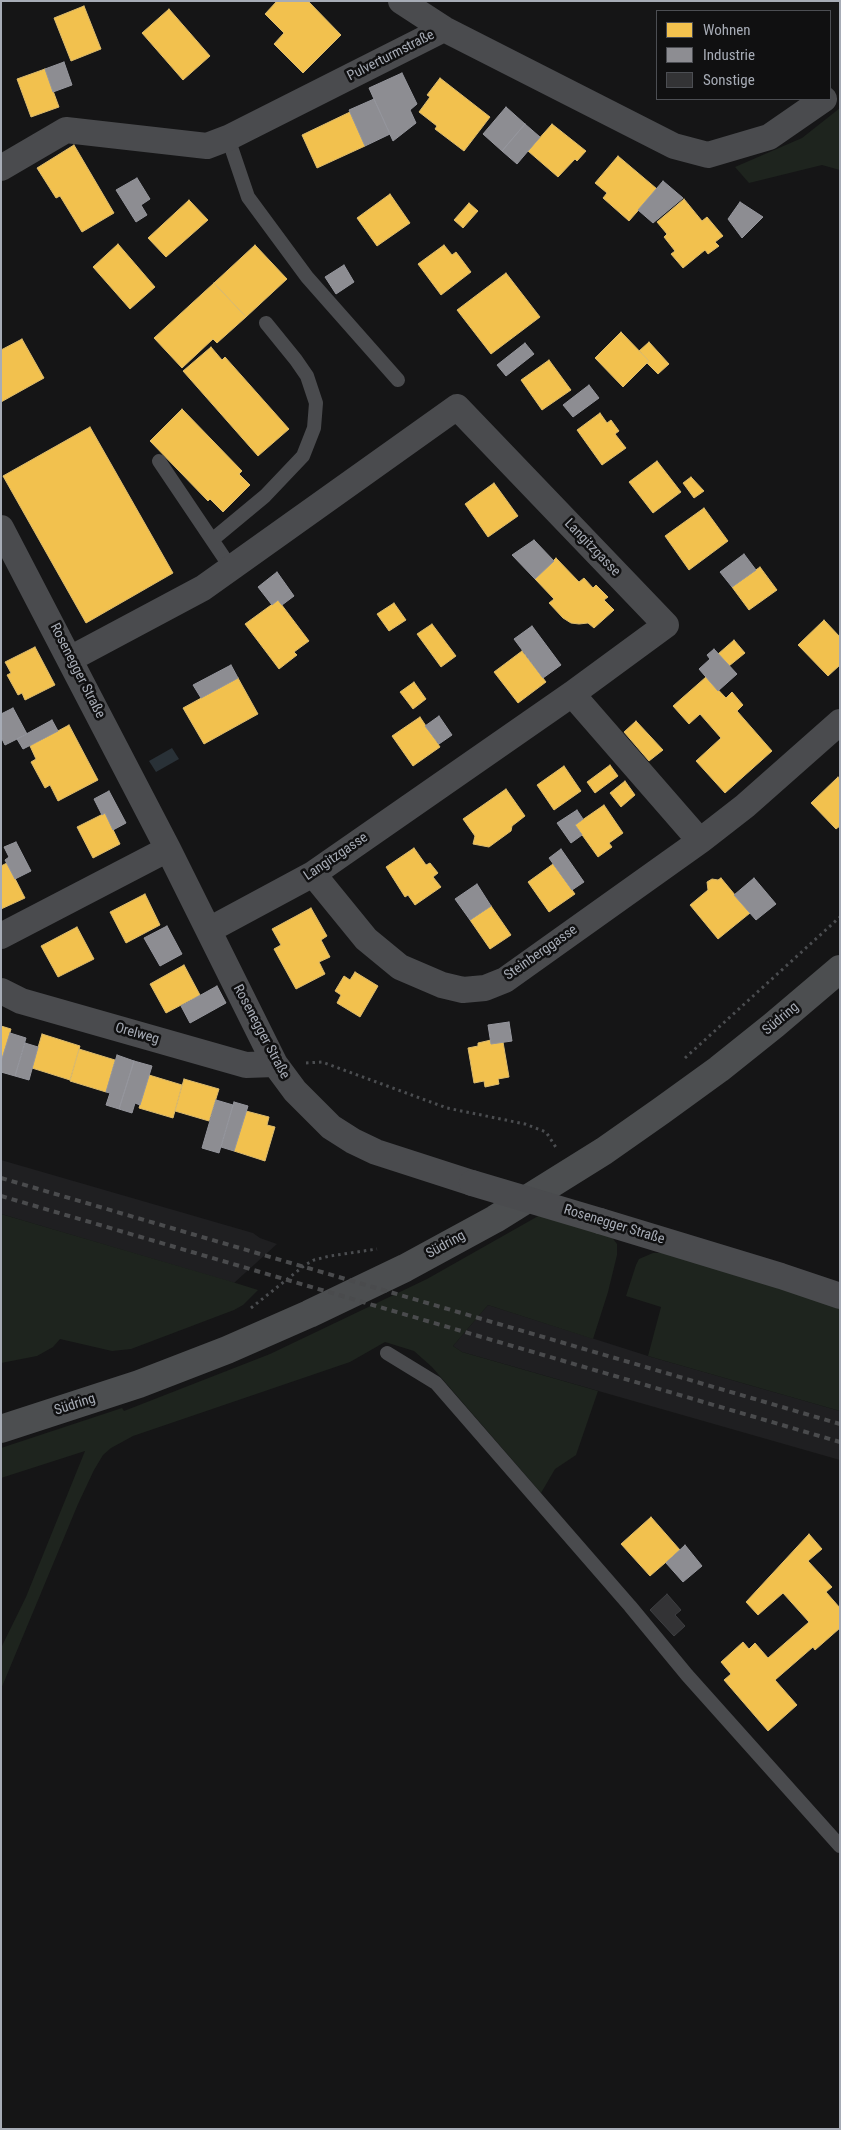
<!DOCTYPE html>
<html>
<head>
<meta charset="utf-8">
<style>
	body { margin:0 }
	#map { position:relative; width:841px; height:2130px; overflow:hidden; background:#151516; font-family:"Roboto Condensed",sans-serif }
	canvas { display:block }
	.frame { position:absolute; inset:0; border:2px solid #a7acb6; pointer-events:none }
	.legend { position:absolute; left:656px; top:10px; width:175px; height:90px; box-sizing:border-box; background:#101011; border:1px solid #4c4e53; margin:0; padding:6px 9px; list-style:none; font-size:15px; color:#a7acb6 }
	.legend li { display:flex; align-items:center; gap:10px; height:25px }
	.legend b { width:25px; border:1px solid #4c4e53 }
</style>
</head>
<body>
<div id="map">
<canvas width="841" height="2130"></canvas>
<div class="frame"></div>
<ul class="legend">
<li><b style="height:14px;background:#f2c14e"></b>Wohnen</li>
<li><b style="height:14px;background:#8d8d92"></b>Industrie</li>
<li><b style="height:14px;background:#333335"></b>Sonstige</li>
</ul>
</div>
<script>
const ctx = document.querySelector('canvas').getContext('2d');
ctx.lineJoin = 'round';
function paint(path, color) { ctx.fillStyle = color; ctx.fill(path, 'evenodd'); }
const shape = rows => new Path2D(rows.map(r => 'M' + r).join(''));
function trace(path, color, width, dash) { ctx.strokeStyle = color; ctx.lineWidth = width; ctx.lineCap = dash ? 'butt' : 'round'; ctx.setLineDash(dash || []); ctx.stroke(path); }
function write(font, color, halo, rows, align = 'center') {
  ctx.font = font + ' "Roboto Condensed",sans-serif'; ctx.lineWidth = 5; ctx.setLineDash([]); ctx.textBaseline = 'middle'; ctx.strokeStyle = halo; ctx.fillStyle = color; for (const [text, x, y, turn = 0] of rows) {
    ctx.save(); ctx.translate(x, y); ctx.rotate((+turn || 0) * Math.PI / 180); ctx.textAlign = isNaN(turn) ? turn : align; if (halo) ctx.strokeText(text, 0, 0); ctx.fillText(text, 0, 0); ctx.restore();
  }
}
paint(shape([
	[1,1160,253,1233,260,1238,277,1244,234,1283,1,1214],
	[488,1305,648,1356,840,1411,840,1460,462,1352,453,1346]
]), '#1f1f21');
paint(shape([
	[840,108,840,170,822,165,749,183,735,167,802,138],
	[1,1214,226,1280,258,1290,243,1305,234,1310,131,1349,112,1351,60,1339,53,1347,37,1356,1,1363],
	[540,1215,611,1236,617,1244,617,1255,608,1292,593,1339,488,1305,453,1346,462,1352,598,1391,576,1455,555,1469,541,1493,432,1367,414,1351,385,1342,350,1362,133,1436,111,1448,103,1455,94,1470,78,1504,1,1689,1,1648,26,1597,85,1451,1,1478,1,1448,122,1408,124,1411,270,1354,427,1279],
	[653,1253,666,1253,840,1306,840,1411,648,1356,661,1307,626,1296,636,1265,639,1259]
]), '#1e241e');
paint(shape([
	[172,748,179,759,156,772,149,761]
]), '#293137');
const homes = shape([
	[277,1,308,1,341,35,303,73,274,44,284,33,265,14,277,1],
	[84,6,101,49,71,61,54,18,84,6],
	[169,9,210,56,183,80,142,33,169,9],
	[45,69,59,107,31,117,17,79,45,69],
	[440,78,490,117,464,151,435,129,437,126,419,112,430,97,427,95,440,78],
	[350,112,365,146,317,168,302,135,350,112],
	[552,124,586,151,577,161,575,159,558,177,528,151,552,124],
	[74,145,114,213,82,232,60,196,56,198,37,168,74,145],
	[618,156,657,189,629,221,603,198,607,193,595,183,618,156],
	[390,194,410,223,377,246,357,218,390,194],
	[684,199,702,221,707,217,723,236,715,242,719,246,708,254,705,250,683,268,671,254,675,251,664,237,667,234,657,222,684,199],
	[189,200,208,220,166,257,148,238,189,200],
	[469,203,478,211,463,228,454,220,469,203],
	[118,244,155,287,130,309,93,267,118,244],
	[255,245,287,279,246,317,214,283,255,245],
	[444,245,452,255,456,252,471,272,441,295,418,264,444,245],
	[506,273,540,317,491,354,457,310,506,273],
	[214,283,246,317,217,343,213,339,182,368,154,338,214,283],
	[621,332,649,361,623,387,595,358,621,332],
	[22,339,44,378,1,402,1,350,22,339],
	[649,342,669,364,658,374,647,363,649,361,639,351,649,342],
	[211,347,222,360,225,357,289,429,258,456,183,371,211,347],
	[549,360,571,390,542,410,521,380,549,360],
	[182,409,242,471,239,474,250,485,223,512,210,499,208,501,150,441,182,409],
	[600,413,607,423,611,420,619,431,615,434,626,448,602,465,577,430,600,413],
	[90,427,173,573,86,623,3,476,90,427],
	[657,461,681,492,653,513,629,482,657,461],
	[691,477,704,491,694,498,683,483,691,477],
	[494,483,518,516,488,537,465,504,494,483],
	[704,508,728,541,689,570,665,536,704,508],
	[556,558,579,582,584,578,593,588,596,585,608,597,604,600,614,610,594,628,588,623,579,624,571,623,563,618,549,603,554,599,535,579,556,558],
	[760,567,777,590,749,610,732,587,760,567],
	[278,600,309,641,294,652,297,655,279,669,245,624,278,600],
	[394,603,406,620,389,631,377,614,394,603],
	[824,620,840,637,840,665,828,676,798,645,824,620],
	[432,624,456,656,441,667,417,634,432,624],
	[734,640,745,653,729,666,718,654,734,640],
	[35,647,55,685,25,700,22,693,18,695,7,675,11,673,5,662,35,647],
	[522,651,546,682,518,703,494,672,522,651],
	[706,677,726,698,732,692,743,705,737,711,772,751,725,793,696,761,721,738,700,714,689,724,673,706,706,677],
	[238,678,258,714,204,744,183,708,238,678],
	[414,682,426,699,413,709,400,692,414,682],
	[420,717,440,747,413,766,392,736,420,717],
	[636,721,663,750,649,761,624,732,636,721],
	[69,725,98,780,58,801,50,785,45,788,31,762,36,759,30,746,69,725],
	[610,765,618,776,595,793,587,782,610,765],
	[564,766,581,791,554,810,537,785,564,766],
	[838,777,840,780,840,826,836,829,811,803,838,777],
	[625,781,635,795,621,807,610,793,625,781],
	[506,789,525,816,512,826,511,831,489,847,473,844,475,836,463,819,506,789],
	[604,805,623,833,609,843,612,847,598,857,575,825,604,805],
	[105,813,120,844,93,858,77,827,105,813],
	[414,848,426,865,430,863,438,873,433,877,441,887,415,905,408,895,405,897,386,867,414,848],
	[7,863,25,898,1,909,1,866,7,863],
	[553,864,575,894,549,912,528,882,553,864],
	[721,878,750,913,718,939,690,905,708,890,707,882,712,879,718,880,721,878],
	[145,894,160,925,126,943,110,912,145,894],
	[491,906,511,935,490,949,470,920,491,906],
	[311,908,327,936,321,940,330,957,319,962,325,974,296,989,274,949,281,945,272,929,311,908],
	[77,927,94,959,58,977,41,946,77,927],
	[184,965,200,995,166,1013,150,984,184,965],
	[355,972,378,986,360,1017,337,1003,341,995,335,991,344,976,350,980,355,972],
	[1,1026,11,1029,1,1062,1,1026],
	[42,1034,80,1046,70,1080,32,1068,42,1034],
	[491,1040,491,1044,503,1042,509,1077,498,1079,499,1084,485,1087,484,1081,474,1083,468,1048,478,1046,478,1043,491,1040],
	[79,1049,115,1060,106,1092,70,1081,79,1049],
	[149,1075,182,1085,173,1118,139,1108,149,1075],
	[184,1079,219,1089,209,1121,175,1111,184,1079],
	[246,1111,269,1117,267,1125,275,1127,265,1161,234,1151,246,1111],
	[651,1517,680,1550,650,1576,621,1544,651,1517],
	[809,1534,822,1549,808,1561,832,1587,826,1592,840,1608,840,1628,815,1650,813,1647,775,1680,797,1705,768,1731,724,1680,731,1674,721,1662,743,1642,749,1649,755,1643,768,1658,809,1622,783,1593,758,1615,746,1602,809,1534]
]);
paint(homes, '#f2c14e');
trace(homes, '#dcbb6d', 1);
const industry = shape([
	[64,62,72,85,53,92,45,69,64,62],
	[402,73,417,104,410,110,416,123,393,141,369,88,402,73],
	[374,99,390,134,365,146,349,110,374,99],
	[506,107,525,124,502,151,483,134,506,107],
	[525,124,540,137,517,164,502,151,525,124],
	[137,178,150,199,141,205,147,215,136,222,116,190,137,178],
	[663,181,683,198,653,223,638,210,663,181],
	[740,202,763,217,742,238,728,219,740,202],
	[344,265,354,282,336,294,325,277,344,265],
	[525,343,534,354,506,376,497,365,525,343],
	[589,385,599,398,573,417,563,405,589,385],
	[534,540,554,561,535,579,512,555,534,540],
	[744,554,756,570,732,587,720,572,744,554],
	[277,572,294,596,282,605,278,600,272,605,258,587,277,572],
	[532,626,561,665,543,678,514,639,532,626],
	[714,649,737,674,718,691,699,669,710,659,707,655,714,649],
	[231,665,238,678,201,698,193,685,231,665],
	[13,708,27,734,5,745,1,737,1,714,13,708],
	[439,716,452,735,439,744,425,726,439,716],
	[52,720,58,731,23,749,17,739,52,720],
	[109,791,126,823,113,830,105,813,102,815,94,799,109,791],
	[577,810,583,819,575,825,582,835,571,843,557,823,577,810],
	[16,842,31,871,15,879,5,860,9,857,4,847,16,842],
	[561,849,584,882,572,890,549,858,561,849],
	[754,878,776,904,756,920,734,895,754,878],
	[477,884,491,906,470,920,455,899,477,884],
	[167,926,182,954,160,966,144,938,167,926],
	[217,986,226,1003,190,1023,181,1006,217,986],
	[509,1022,512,1041,491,1044,488,1025,509,1022],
	[10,1033,26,1038,15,1076,1,1072,1,1062,10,1033],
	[25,1043,38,1047,29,1080,15,1076,25,1043],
	[117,1055,134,1061,119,1109,106,1105,110,1093,106,1092,117,1055],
	[134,1061,152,1066,140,1105,135,1103,132,1113,119,1109,134,1061],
	[216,1100,233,1105,219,1153,202,1148,216,1100],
	[234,1102,248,1106,234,1151,221,1147,234,1102],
	[685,1545,702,1566,683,1582,666,1563,685,1545]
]);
paint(industry, '#8d8d92');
trace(industry, '#95969d', 1);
const building = shape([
	[667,1594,681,1610,675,1615,685,1626,674,1636,650,1610,667,1594]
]);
paint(building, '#333335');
trace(building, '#3e3f42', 1);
trace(shape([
	[685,1058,840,917],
	[306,1063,322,1062,447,1108,525,1124,546,1132,557,1149],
	[251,1308,305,1265,314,1260,330,1256,377,1249]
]), '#4b4d50', 3, [2.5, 4]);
trace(shape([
	[228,138,248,197,307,277,398,380],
	[159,461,231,568],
	[212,540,265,496,303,456,314,428,316,403,307,376,296,360,266,323],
	[387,1353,436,1383,630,1606,687,1675,840,1846]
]), '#4a4b4e', 14);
trace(shape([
	[401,1,444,29,674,146,708,155,769,137,824,99],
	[1,168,66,130,207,146,228,138,444,29],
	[1,528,168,849,275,1064,295,1091,331,1127,353,1141,376,1152,472,1183],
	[70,659,203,588,457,407,666,625,572,694,313,874,209,930],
	[700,841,745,806,840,722],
	[313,874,366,939,400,967,442,985,463,990,485,988,505,980,700,841,572,694],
	[1,936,168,849],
	[1,991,21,1001,246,1065,275,1064],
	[600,1221,781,1276,840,1296]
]), '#4a4b4e', 26);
trace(shape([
	[1,1429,139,1384,227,1350,309,1314,405,1268,495,1219,604,1151,661,1111,719,1069,774,1025,840,969]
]), '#4c4e50', 28);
trace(shape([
	[1,1178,840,1424],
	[1,1196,840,1442]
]), '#4a4b4d', 4, [6, 5]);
trace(shape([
	[472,1183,600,1221]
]), '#4a4b4e', 26);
write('14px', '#a7acb6', '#101011', [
	["Pulverturmstraße",391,56,-27],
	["Langitzgasse",592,548,46],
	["Rosenegger Straße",77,671,63],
	["Langitzgasse",336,857,-34],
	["Steinberggasse",541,953,-35],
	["Südring",781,1019,-40],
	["Rosenegger Straße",261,1032,62],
	["Orelweg",137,1034,16],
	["Rosenegger Straße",614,1225,17],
	["Südring",446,1245,-29],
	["Südring",75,1405,-18]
]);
</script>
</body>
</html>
